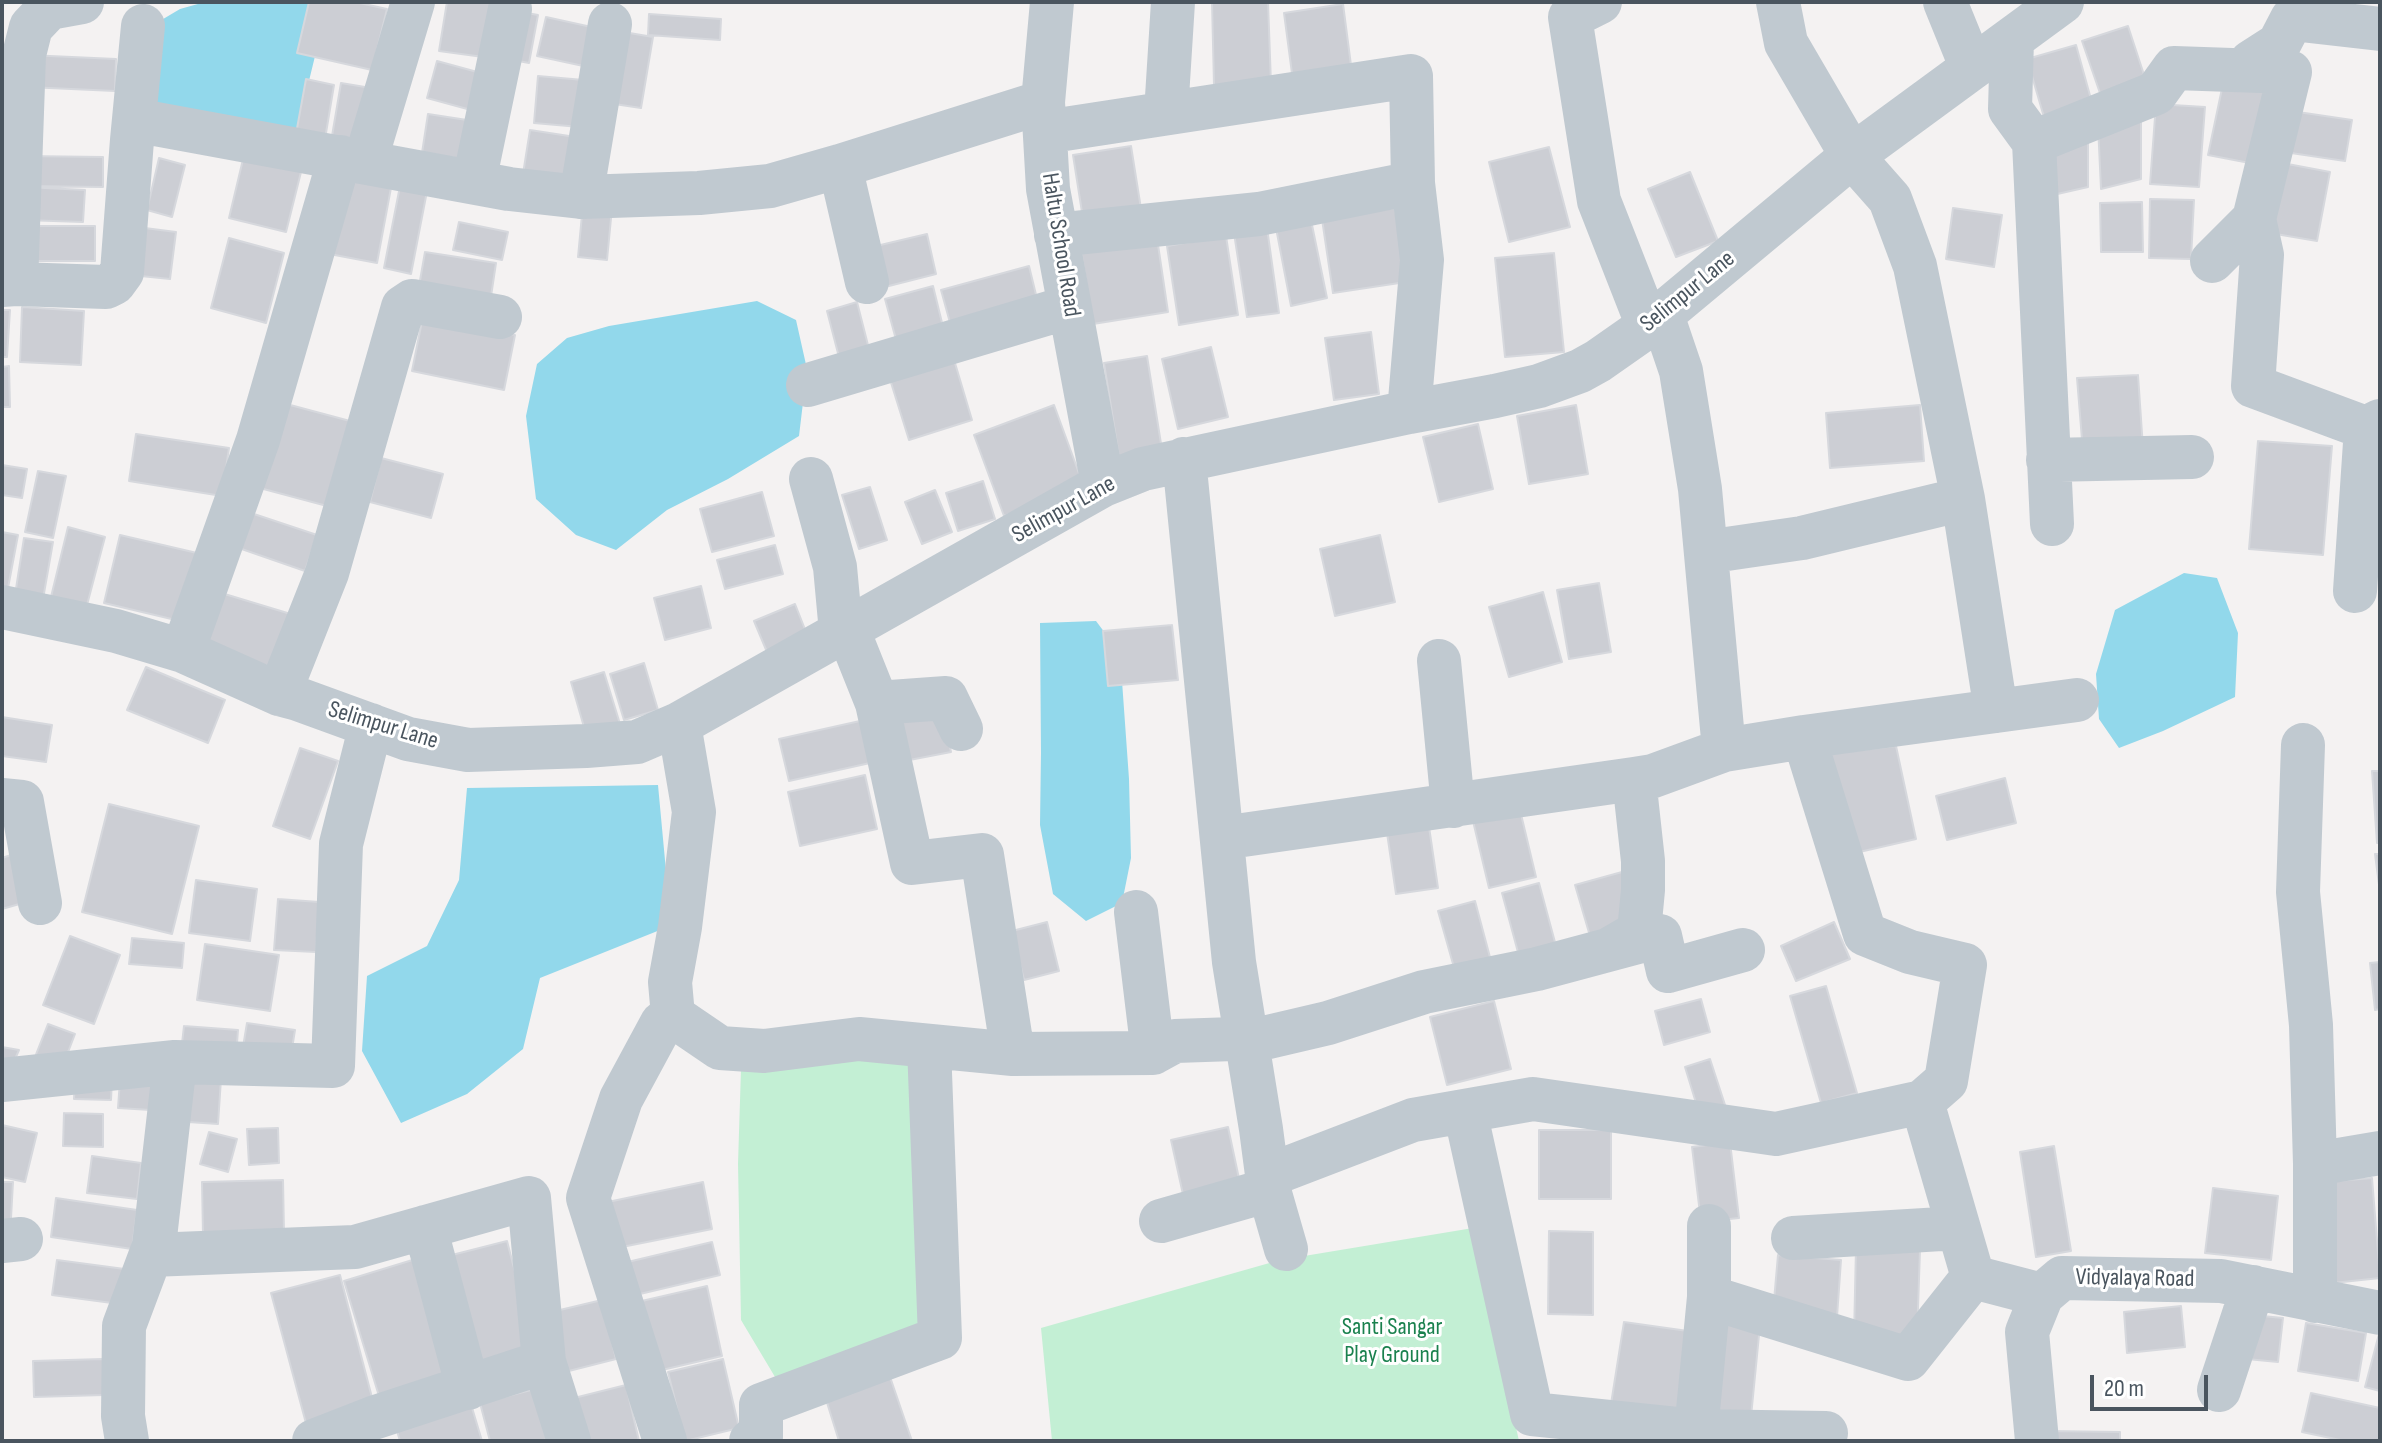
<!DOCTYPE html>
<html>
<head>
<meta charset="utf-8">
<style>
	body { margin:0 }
	#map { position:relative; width:2382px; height:1443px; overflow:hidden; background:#f4f2f2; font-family:"Sofia Sans Condensed",sans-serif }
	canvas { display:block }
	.frame { position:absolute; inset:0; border:4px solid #4a555f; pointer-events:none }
	.scale { position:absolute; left:2090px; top:1375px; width:118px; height:36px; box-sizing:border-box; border:4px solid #4a555f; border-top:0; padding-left:10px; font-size:24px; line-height:28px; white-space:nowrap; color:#4a555f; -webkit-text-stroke:6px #fff; paint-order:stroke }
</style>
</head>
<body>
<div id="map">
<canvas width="2382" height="1443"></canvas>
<div class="frame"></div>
<div class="scale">20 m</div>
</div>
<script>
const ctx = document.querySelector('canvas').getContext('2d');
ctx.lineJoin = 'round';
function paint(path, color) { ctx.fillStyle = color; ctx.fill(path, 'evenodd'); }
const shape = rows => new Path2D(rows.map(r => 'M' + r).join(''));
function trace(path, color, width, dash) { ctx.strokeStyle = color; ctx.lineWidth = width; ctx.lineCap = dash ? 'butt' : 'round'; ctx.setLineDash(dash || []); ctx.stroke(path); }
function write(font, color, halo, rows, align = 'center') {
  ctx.font = font + ' "Sofia Sans Condensed",sans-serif'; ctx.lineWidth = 6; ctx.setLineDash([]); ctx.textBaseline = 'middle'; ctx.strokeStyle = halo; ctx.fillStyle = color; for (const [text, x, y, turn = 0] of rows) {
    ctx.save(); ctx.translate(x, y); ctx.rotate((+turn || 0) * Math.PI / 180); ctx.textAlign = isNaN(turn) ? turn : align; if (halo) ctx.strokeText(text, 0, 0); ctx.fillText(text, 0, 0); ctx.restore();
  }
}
paint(shape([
	[918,1054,932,1326,781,1387,741,1320,738,1164,741,1069],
	[1473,1228,1519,1441,1052,1441,1041,1328,1280,1260]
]), '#c3efd4');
paint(shape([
	[205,2,328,3,296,134,144,103,148,28,180,9],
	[757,301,796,320,807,369,799,436,728,479,667,510,616,550,576,535,536,499,526,416,537,364,567,338,609,326],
	[2184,573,2217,578,2238,633,2235,697,2163,731,2119,748,2099,719,2096,674,2115,610],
	[1096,621,1120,653,1129,779,1131,858,1122,903,1086,921,1053,894,1040,825,1041,753,1040,623],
	[658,785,666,871,660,930,540,978,523,1049,467,1094,401,1123,362,1051,367,976,427,946,459,880,467,788]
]), '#92d8eb');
const building = shape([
	[309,2,355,2,387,9,372,70,297,53,309,2],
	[447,2,492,2,498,59,439,51,447,2],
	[1212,2,1268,2,1271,84,1214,85,1212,2],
	[1343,4,1352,73,1293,81,1284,13,1343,4],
	[511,10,538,15,529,63,502,58,511,10],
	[649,14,721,19,720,40,648,35,649,14],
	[546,17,596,28,588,67,537,56,546,17],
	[2128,26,2147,84,2102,99,2082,41,2128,26],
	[612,30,653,37,641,108,601,102,612,30],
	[2076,45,2094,110,2046,124,2027,59,2076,45],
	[28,55,116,59,115,91,27,87,28,55],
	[437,61,481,73,471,110,427,98,437,61],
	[538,76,595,81,591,128,534,123,538,76],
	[306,79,334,85,325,139,296,134,306,79],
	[2224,79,2275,90,2260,165,2208,155,2224,79],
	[341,83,371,88,360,147,331,142,341,83],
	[2156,104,2205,107,2199,187,2150,184,2156,104],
	[2298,112,2352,120,2345,161,2291,153,2298,112],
	[428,114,467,120,462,159,422,153,428,114],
	[2141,118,2141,179,2101,189,2098,125,2141,118],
	[530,130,582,138,575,182,523,174,530,130],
	[2088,139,2088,187,2053,195,2045,151,2088,139],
	[1131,146,1142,215,1084,225,1073,155,1131,146],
	[1549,147,1570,227,1509,242,1489,162,1549,147],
	[245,151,303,164,286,232,229,218,245,151],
	[24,156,103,157,103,187,24,186,24,156],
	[159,158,185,165,172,217,147,210,159,158],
	[2277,162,2330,172,2317,241,2264,232,2277,162],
	[340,167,393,177,377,263,324,253,340,167],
	[1690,172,1718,241,1676,257,1648,189,1690,172],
	[401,181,428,186,411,274,384,268,401,181],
	[25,187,85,190,83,222,24,220,25,187],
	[2150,199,2194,200,2191,259,2149,258,2150,199],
	[2142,202,2143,252,2101,252,2100,203,2142,202],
	[583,204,612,208,607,260,578,257,583,204],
	[1395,208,1406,282,1333,293,1322,219,1395,208],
	[1953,208,2002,215,1994,267,1946,259,1953,208],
	[1311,220,1327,298,1291,306,1276,228,1311,220],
	[459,222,508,232,502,260,453,250,459,222],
	[27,226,95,226,95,261,27,261,27,226],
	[137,227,176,232,170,279,131,275,137,227],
	[1267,228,1279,313,1247,317,1234,233,1267,228],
	[927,234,936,274,881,288,872,247,927,234],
	[1226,236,1238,315,1179,325,1167,246,1226,236],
	[229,238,284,253,266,323,211,308,229,238],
	[1157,238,1168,312,1093,324,1081,250,1157,238],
	[425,252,496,263,490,303,418,292,425,252],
	[1554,253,1564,352,1505,357,1495,258,1554,253],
	[1029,266,1039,307,952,330,941,290,1029,266],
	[933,286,945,335,898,347,885,299,933,286],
	[857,302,870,353,840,361,827,311,857,302],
	[22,307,84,311,81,365,20,362,22,307],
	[2,310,10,310,7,357,2,357,2,310],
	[423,316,515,335,504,390,412,371,423,316],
	[1371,332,1379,394,1334,400,1325,338,1371,332],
	[1211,347,1228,417,1178,429,1162,359,1211,347],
	[952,353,972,420,909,440,888,373,952,353],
	[1147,356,1162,450,1119,457,1104,363,1147,356],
	[9,366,10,407,2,407,2,367,9,366],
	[2138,375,2143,448,2083,452,2077,378,2138,375],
	[279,402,350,421,327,506,256,487,279,402],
	[1054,405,1084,487,1004,516,974,435,1054,405],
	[1576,405,1588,474,1529,484,1517,416,1576,405],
	[1920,405,1924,461,1830,468,1826,413,1920,405],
	[1478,424,1493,489,1439,502,1423,437,1478,424],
	[136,434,229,448,222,496,129,481,136,434],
	[2258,441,2332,446,2323,555,2249,549,2258,441],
	[381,458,443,474,431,518,370,502,381,458],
	[2,465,27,469,22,498,2,495,2,465],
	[38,471,66,476,53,538,25,532,38,471],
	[983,481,995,519,958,531,946,493,983,481],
	[870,487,887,540,859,549,842,495,870,487],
	[935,490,952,532,922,544,905,502,935,490],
	[762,492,774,536,712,552,700,509,762,492],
	[245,511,317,535,305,571,233,546,245,511],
	[68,527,105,537,87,605,51,597,68,527],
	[2,532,18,535,8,588,2,587,2,532],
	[120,535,197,553,180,621,104,603,120,535],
	[1380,535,1395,602,1335,616,1320,549,1380,535],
	[24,538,53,542,43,599,15,595,24,538],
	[775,545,783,574,725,589,717,560,775,545],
	[1599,583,1611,652,1569,659,1557,590,1599,583],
	[701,586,711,628,665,640,654,598,701,586],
	[218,592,294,615,277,669,201,645,218,592],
	[1543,592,1562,662,1509,677,1489,607,1543,592],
	[795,604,808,637,767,652,754,621,795,604],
	[1172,625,1178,680,1108,686,1103,631,1172,625],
	[644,663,658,710,624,720,610,674,644,663],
	[146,667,225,700,208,743,127,710,146,667],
	[604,672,620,724,586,734,571,682,604,672],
	[942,707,951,752,894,763,885,718,942,707],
	[2,717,52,725,46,762,2,756,2,717],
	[860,721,870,763,789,781,779,739,860,721],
	[1896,746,1916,839,1842,856,1816,755,1896,746],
	[300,748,338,761,310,839,273,826,300,748],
	[2372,771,2380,771,2380,843,2377,843,2372,771],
	[865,775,877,829,800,846,788,792,865,775],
	[2005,778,2016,823,1947,840,1936,796,2005,778],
	[109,804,199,826,172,934,82,912,109,804],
	[1520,810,1536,877,1489,888,1473,821,1520,810],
	[1428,820,1438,888,1396,894,1386,826,1428,820],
	[2375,854,2380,854,2380,892,2375,854],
	[11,855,23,903,2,909,2,858,11,855],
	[1622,872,1636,922,1590,936,1575,885,1622,872],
	[196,880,257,889,250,941,189,933,196,880],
	[1539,883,1556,946,1519,956,1502,893,1539,883],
	[278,899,319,902,316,952,274,950,278,899],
	[1475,901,1491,961,1455,971,1438,911,1475,901],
	[1047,922,1059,971,1024,980,1012,931,1047,922],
	[1834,922,1850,959,1796,981,1781,946,1834,922],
	[70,936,120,955,94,1024,43,1005,70,936],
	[132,938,184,943,182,968,129,964,132,938],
	[205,944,279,955,270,1011,197,1000,205,944],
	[2380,962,2380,1009,2375,1010,2370,963,2380,962],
	[1826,986,1857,1093,1821,1103,1790,996,1826,986],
	[1701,999,1710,1032,1664,1045,1655,1011,1701,999],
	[1494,1001,1511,1069,1447,1085,1430,1017,1494,1001],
	[247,1023,295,1030,290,1061,242,1053,247,1023],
	[48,1024,75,1034,60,1073,33,1062,48,1024],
	[184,1026,238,1030,236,1057,181,1052,184,1026],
	[2,1047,19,1050,8,1075,2,1075,2,1047],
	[1710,1059,1726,1108,1700,1116,1685,1067,1710,1059],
	[175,1077,221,1079,218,1124,173,1121,175,1077],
	[75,1078,112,1078,111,1100,74,1099,75,1078],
	[120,1080,152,1082,151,1110,118,1108,120,1080],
	[64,1113,103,1114,103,1147,63,1146,64,1113],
	[2,1125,37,1133,25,1182,2,1177,2,1125],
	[1228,1127,1241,1188,1184,1199,1171,1140,1228,1127],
	[278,1128,279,1163,249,1165,247,1129,278,1128],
	[1539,1130,1611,1130,1611,1199,1539,1199,1539,1130],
	[209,1132,237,1139,228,1172,200,1164,209,1132],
	[1730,1142,1739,1218,1701,1222,1692,1147,1730,1142],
	[2054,1146,2071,1251,2036,1257,2020,1152,2054,1146],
	[92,1156,141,1163,137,1199,87,1193,92,1156],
	[2372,1178,2380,1278,2333,1283,2324,1182,2372,1178],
	[283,1180,284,1233,203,1235,202,1182,283,1180],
	[2,1182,13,1182,10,1236,2,1236,2,1182],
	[703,1182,712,1229,612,1249,603,1203,703,1182],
	[2213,1188,2278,1196,2271,1260,2205,1253,2213,1188],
	[56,1198,137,1210,132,1249,51,1237,56,1198],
	[1549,1231,1593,1232,1593,1315,1548,1314,1549,1231],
	[507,1241,536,1353,476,1367,448,1256,507,1241],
	[712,1242,720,1275,623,1298,615,1265,712,1242],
	[1856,1247,1920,1250,1917,1337,1854,1336,1856,1247],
	[1778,1255,1841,1260,1837,1317,1773,1312,1778,1255],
	[419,1258,457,1383,382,1406,344,1281,419,1258],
	[57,1260,132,1270,127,1305,52,1295,57,1260],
	[340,1275,375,1409,307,1427,271,1293,340,1275],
	[707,1286,722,1356,649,1373,633,1303,707,1286],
	[602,1300,616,1359,557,1374,543,1314,602,1300],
	[2181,1306,2185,1347,2127,1353,2124,1312,2181,1306],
	[2252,1315,2283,1318,2278,1362,2247,1359,2252,1315],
	[1716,1321,1760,1325,1750,1427,1706,1423,1716,1321],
	[1624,1322,1695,1332,1682,1415,1611,1404,1624,1322],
	[2306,1323,2366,1333,2358,1381,2298,1371,2306,1323],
	[2379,1334,2380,1334,2380,1391,2365,1387,2379,1334],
	[103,1359,104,1395,34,1397,33,1361,103,1359],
	[723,1359,739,1428,685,1441,668,1372,723,1359],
	[888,1371,912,1441,839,1441,824,1393,888,1371],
	[626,1385,639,1441,576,1441,566,1400,626,1385],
	[539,1388,552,1438,540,1441,490,1441,480,1403,539,1388],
	[2311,1393,2380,1408,2380,1441,2345,1441,2302,1432,2311,1393],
	[470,1401,482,1441,400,1441,395,1424,470,1401],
	[2047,1431,2120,1432,2120,1441,2047,1441,2047,1431]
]);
paint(building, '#ccced4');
trace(building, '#d6d8dd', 2);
trace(shape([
	[1052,2,1043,102,1048,189,1103,485],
	[1600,2,1570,17,1599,201,1648,326],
	[1778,2,1786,43,1852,156,1890,199,1915,266,1963,499,1996,711],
	[1945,2,1971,66],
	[2012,40,2010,109,2034,142,2052,524],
	[1166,113,1173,2],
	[134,120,509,189,581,197,699,193,770,186,840,166,1043,102],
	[1045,132,1411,76,1413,183,1422,260,1409,412],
	[2034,142,2156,93,2174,68,2290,72,2251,62,2279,44,2292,19,2380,29],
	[365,162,413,2],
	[840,166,867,282],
	[474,182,510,9],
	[581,197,610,24],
	[2254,219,2262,255,2253,386,2366,428],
	[1056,235,1259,214,1413,183],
	[2212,261,2254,219,2290,72],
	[16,284,106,287,114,283,122,272,132,140,143,26],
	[2,285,16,284,24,55,31,27,49,8,82,2],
	[1662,315,1681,371,1700,489,1724,750,1804,737,2077,700],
	[808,385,1069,307],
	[1184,459,1234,962,1261,1129,1269,1190,1286,1249],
	[2048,460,2192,457],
	[811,479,835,567,841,632],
	[1706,552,1802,538,1963,499],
	[2355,591,2366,428,2380,421],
	[2,607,116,631,183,651,279,694,298,699,408,739,468,750,586,746,637,742,679,724,1103,485,1143,469,1409,412,1495,396,1539,386,1580,371,1598,361,1648,326,1852,156,2062,2],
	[847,628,877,703,912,863,982,855,1013,1054],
	[183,651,258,440,340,157],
	[1439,661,1453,806],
	[279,694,327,573,403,307,412,301,500,317],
	[877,703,946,698,961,729],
	[679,724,694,812,680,927,670,982,673,1016,720,1048,764,1051,859,1039,1013,1054,1153,1053,1175,1041,1264,1038,1328,1023,1424,992,1537,969,1660,936,1668,971,1743,950],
	[1804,737,1865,934,1910,952,1965,965,1946,1081,1922,1102],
	[2303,745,2298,892,2311,1025,2315,1164,2380,1153],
	[2,800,22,802,40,903],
	[1222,838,1634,779,1653,776,1724,750],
	[1136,912,1153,1053],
	[1608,950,1639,932,1643,890,1643,861,1634,779],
	[2,1080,175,1062,333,1066,341,844,371,725],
	[1465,1111,1532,1414,1696,1431,1826,1433,1824,1441],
	[1267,1176,1413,1120,1533,1099,1776,1134,1922,1102,1973,1277,2042,1295],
	[1161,1221,1269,1190],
	[425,1227,468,1388],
	[1793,1238,1958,1228],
	[2,1241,21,1239],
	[151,1255,355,1247,529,1198,544,1362,569,1441],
	[1709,1297,1908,1359,1973,1277],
	[2315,1301,2315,1164],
	[2219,1390,2253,1287],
	[1696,1431,1709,1297,1709,1226],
	[127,1441,123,1416,124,1326,154,1246,175,1062],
	[314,1441,373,1418,544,1362],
	[665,1441,588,1198,621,1099,662,1023,673,1016],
	[751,1441,761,1437,761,1405,940,1338,929,1046],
	[2037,1441,2027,1332,2042,1295,2062,1278,2221,1281,2380,1313]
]), '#c0c9d0', 44);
write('24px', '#4a555f', '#fff', [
	["Haltu School Road",1060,245,81],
	["Selimpur Lane",1688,292,-39],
	["Selimpur Lane",1064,510,-29],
	["Selimpur Lane",383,726,17],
	["Vidyalaya Road",2135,1279,1]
]);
write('24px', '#1a814e', '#fff', [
	["Santi Sangar",1392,1328],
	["Play Ground",1392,1356]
]);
</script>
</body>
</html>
